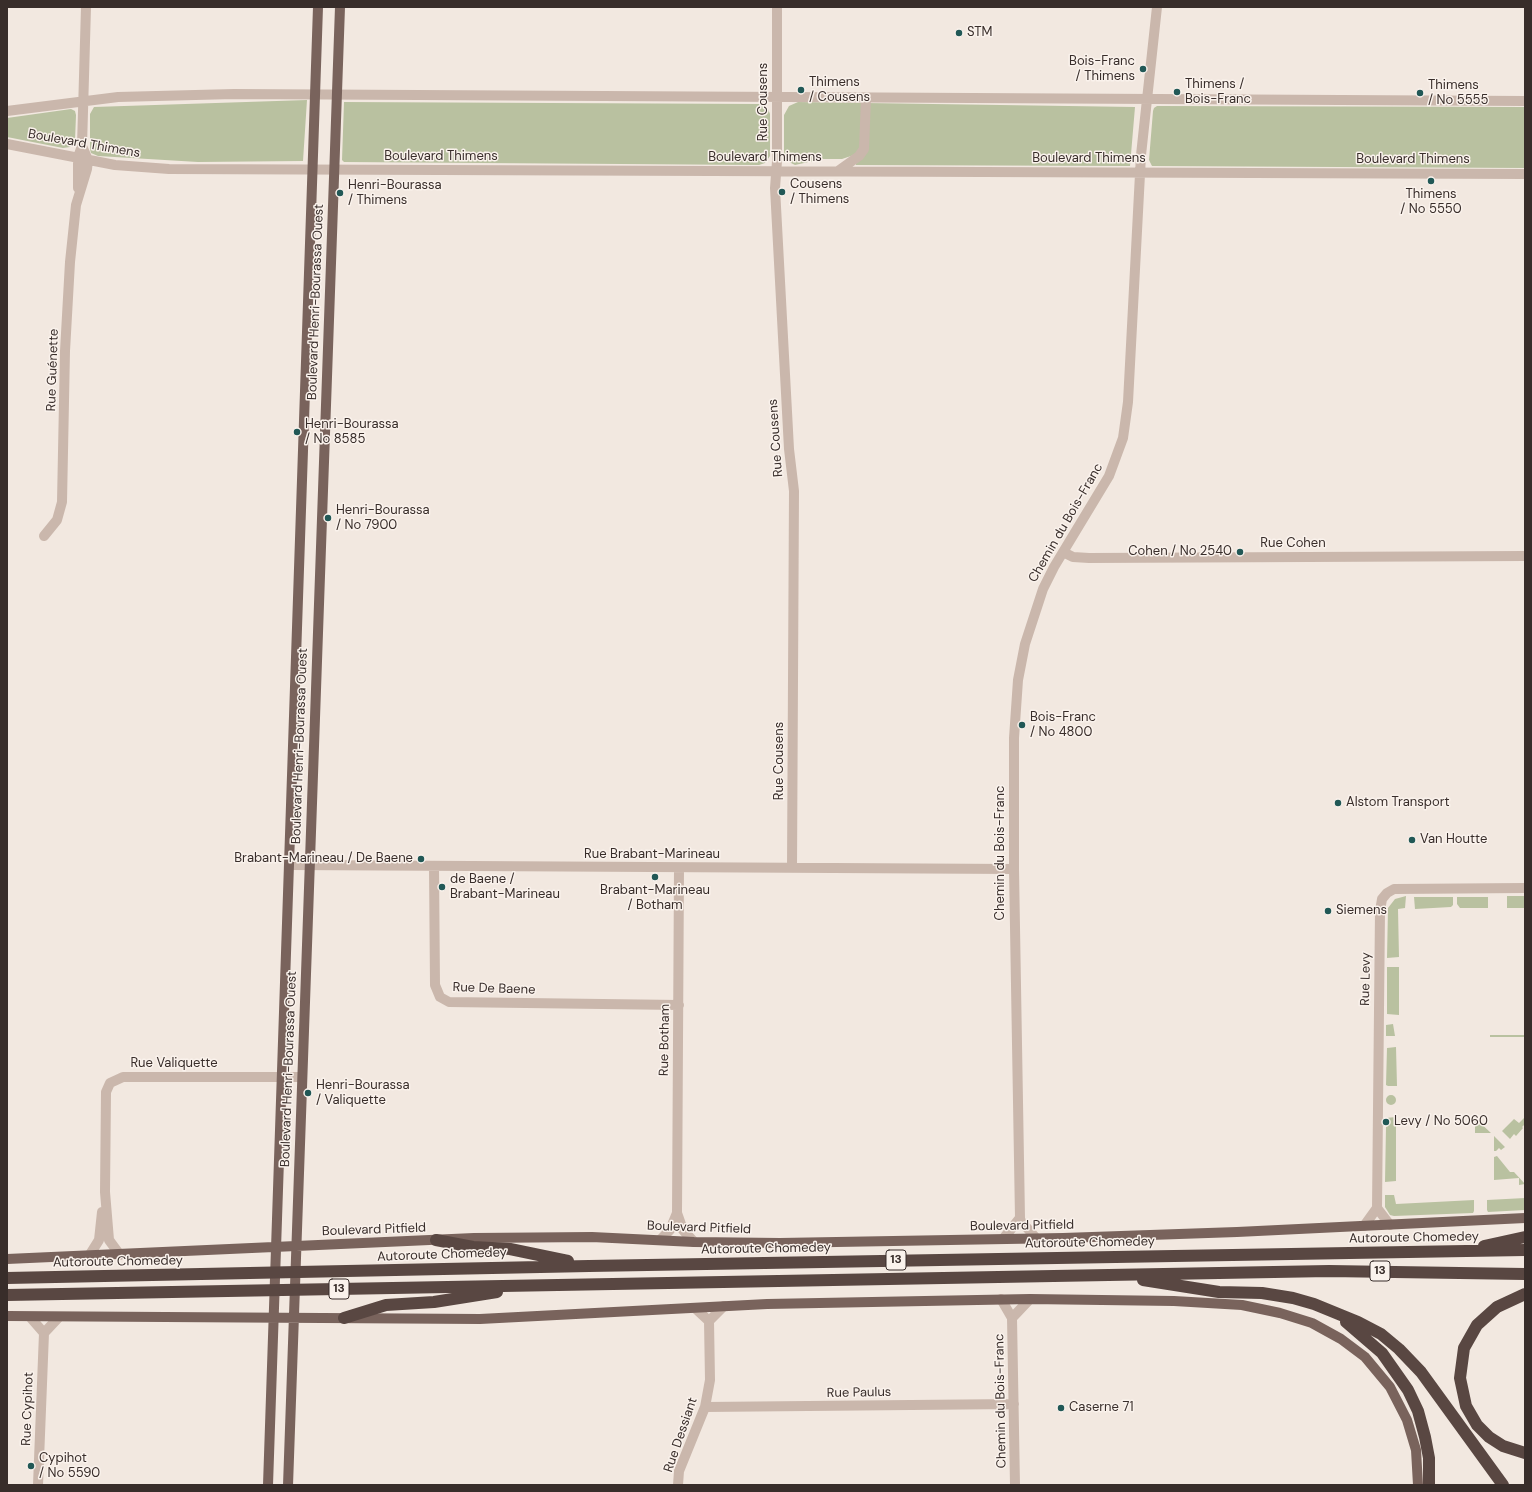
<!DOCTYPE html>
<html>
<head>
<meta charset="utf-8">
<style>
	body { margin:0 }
	#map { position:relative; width:1532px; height:1492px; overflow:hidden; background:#f2e8e0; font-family:"DM Sans",sans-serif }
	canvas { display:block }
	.frame { position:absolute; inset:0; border:8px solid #382d2a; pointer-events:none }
</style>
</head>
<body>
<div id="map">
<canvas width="1532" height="1492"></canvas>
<div class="frame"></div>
</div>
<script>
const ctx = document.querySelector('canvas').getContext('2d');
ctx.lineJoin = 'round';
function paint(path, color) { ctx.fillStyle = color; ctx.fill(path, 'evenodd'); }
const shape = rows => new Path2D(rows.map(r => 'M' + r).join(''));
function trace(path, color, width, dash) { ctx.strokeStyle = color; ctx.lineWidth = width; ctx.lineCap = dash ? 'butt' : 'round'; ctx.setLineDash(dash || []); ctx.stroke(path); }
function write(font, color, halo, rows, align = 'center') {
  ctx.font = font + ' "DM Sans",sans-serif'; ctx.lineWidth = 3; ctx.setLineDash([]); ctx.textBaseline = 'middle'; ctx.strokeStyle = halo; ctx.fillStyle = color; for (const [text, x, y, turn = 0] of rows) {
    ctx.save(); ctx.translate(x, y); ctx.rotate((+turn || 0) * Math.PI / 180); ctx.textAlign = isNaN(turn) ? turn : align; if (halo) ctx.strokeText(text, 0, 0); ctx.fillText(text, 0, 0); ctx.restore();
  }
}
paint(shape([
	[307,100,303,161,198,162,98,156,91,153,90,149,90,114,94,107],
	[344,102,759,104,768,109,770,114,770,156,765,163,759,165,344,162,342,160],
	[798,102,1135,107,1130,166,856,165,854,155,842,159,822,159,795,165,791,163,784,156,784,115,789,106],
	[1157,106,1525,107,1525,168,1152,166,1149,160,1153,111,1154,108],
	[71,109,75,111,76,115,75,141,70,147,63,148,7,137,7,118],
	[1406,896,1405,908,1398,909,1399,957,1387,958,1388,908,1395,899],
	[1507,896,1525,896,1525,908,1507,908],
	[1414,897,1453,897,1453,905,1451,907,1415,909],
	[1457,897,1488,897,1488,908,1460,908,1457,904],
	[1387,967,1399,967,1399,1015,1387,1014],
	[1393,1024,1395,1036,1386,1036,1386,1025],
	[1490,1035,1525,1035,1525,1037,1490,1037],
	[1396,1047,1397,1086,1388,1086,1386,1085,1387,1048],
	'1386 1100a5 5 0 1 1 10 0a5 5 0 1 1-10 0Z',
	[1396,1117,1396,1181,1385,1182,1386,1127,1388,1126,1386,1118],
	[1525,1117,1525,1124,1522,1127,1523,1128,1516,1136,1514,1134,1510,1139,1502,1131,1514,1119,1519,1123],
	[1475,1118,1491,1133,1475,1133],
	[1494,1136,1505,1147,1501,1150,1499,1148,1496,1151,1494,1151],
	[1497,1156,1510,1172,1514,1172,1525,1184,1519,1185,1519,1178,1494,1180,1494,1157],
	[1385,1195,1394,1195,1396,1204,1474,1200,1474,1211,1473,1213,1394,1216,1390,1215,1385,1207],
	[1525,1198,1525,1210,1488,1212,1487,1210,1487,1200]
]), '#b9c1a0');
trace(shape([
	[777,7,777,161,775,188,789,449,794,491,792,868],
	[7,111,118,97,234,94,1525,101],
	[7,144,115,165,169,169,1525,174],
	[838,171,859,156,864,149,866,98],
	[78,188,78,157,82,146,86,7],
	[44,536,57,520,62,502,65,351,70,262,76,205,87,169,88,160,82,146],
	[1063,552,1073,557,1089,558,1525,556],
	[290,865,1014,869],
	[434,867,435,985,440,997,449,1002,679,1005],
	[679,868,677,1213,683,1230,694,1242],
	[1377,1208,1390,1225],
	[1020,1220,1036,1238],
	[1364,1226,1377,1208,1380,911,1382,899,1387,893,1394,889,1525,888],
	[1003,1239,1020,1218,1014,869,1014,738,1018,680,1025,644,1043,589,1054,567,1109,476,1123,438,1128,402,1141,155,1157,7],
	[660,1240,670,1230,677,1213],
	[120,1255,109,1240,105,1192,106,1092,110,1083,123,1077,301,1077],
	[89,1256,99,1240,102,1212],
	[1001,1299,1012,1318,1015,1485],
	[30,1317,44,1333],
	[1012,1318,1030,1299],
	[709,1321,724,1306],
	[705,1407,1014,1404],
	[38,1485,44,1333,59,1317],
	[678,1485,679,1471,705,1407,710,1380,709,1321,695,1308]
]), '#cab7ac', 10);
trace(shape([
	[7,1259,474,1238,592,1237,694,1242,780,1243,1063,1238,1237,1232,1525,1218],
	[7,1316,480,1319,767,1304,1030,1299,1174,1301,1242,1305,1280,1313,1312,1323,1341,1339,1365,1357,1390,1387,1407,1420,1416,1450,1418,1485],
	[268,1485,318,7],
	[288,1485,340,7]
]), '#79635c', 10);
trace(shape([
	[436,1240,473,1247,510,1249,568,1261],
	[1484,1246,1525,1237],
	[7,1278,589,1266,1525,1250],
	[1143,1280,1219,1292,1262,1293,1293,1298,1314,1304,1358,1322,1381,1334,1399,1349,1421,1372,1503,1485],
	[1525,1294,1497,1307,1477,1325,1464,1348,1460,1378,1466,1406,1477,1425,1489,1437,1503,1446,1525,1453],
	[7,1295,1329,1271,1525,1274],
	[344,1318,386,1305,434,1302,497,1292],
	[1346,1322,1382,1353,1408,1390,1418,1411,1425,1437,1429,1458,1429,1485]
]), '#594742', 12);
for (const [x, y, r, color] of [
	[959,33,4,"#215856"],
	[1143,69,4,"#215856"],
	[801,90,4,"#215856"],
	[1177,92,4,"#215856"],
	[1420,93,4,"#215856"],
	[1431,181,4,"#215856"],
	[782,192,4,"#215856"],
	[340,193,4,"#215856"],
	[297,432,4,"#215856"],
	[328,518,4,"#215856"],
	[1240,552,4,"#215856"],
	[1022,725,4,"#215856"],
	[1338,803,4,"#215856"],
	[1412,840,4,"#215856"],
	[421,859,4,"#215856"],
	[655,877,4,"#215856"],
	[442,887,4,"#215856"],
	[1328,911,4,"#215856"],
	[308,1093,4,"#215856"],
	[1386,1122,4,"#215856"],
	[1061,1408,4,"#215856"],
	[31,1466,4,"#215856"]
]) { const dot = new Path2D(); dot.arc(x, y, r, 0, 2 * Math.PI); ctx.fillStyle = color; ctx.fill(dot); trace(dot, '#faf2ec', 1.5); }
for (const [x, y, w] of [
	[896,1260,20],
	[1380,1271,20],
	[339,1289,20]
]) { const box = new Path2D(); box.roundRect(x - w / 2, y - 10, w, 20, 3); ctx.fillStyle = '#faf2ec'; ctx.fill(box); trace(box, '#382d2a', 1); }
write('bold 12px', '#382d2a', null, [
	["13",896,1260],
	["13",1380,1271],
	["13",339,1289]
]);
write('13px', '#382d2a', '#faf2ec', [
	["STM",967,33],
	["Bois-Franc",1135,62,"right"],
	["/ Thimens",1135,77,"right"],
	["Thimens",809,83],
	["/ Cousens",809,98],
	["Thimens /",1185,85],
	["Bois-Franc",1185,100],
	["Thimens",1428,86],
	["/ No 5555",1428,101],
	["Cousens",790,185],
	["/ Thimens",790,200],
	["Henri-Bourassa",348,186],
	["/ Thimens",348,201],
	["Thimens",1431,195,"center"],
	["/ No 5550",1431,210,"center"],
	["Henri-Bourassa",305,425],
	["/ No 8585",305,440],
	["Henri-Bourassa",336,511],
	["/ No 7900",336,526],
	["Cohen / No 2540",1232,552,"right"],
	["Bois-Franc",1030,718],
	["/ No 4800",1030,733],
	["Alstom Transport",1346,803],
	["Van Houtte",1420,840],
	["Brabant-Marineau / De Baene",413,859,"right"],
	["de Baene /",450,880],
	["Brabant-Marineau",450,895],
	["Brabant-Marineau",655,891,"center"],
	["/ Botham",655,906,"center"],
	["Siemens",1336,911],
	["Henri-Bourassa",316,1086],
	["/ Valiquette",316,1101],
	["Levy / No 5060",1394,1122],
	["Caserne 71",1069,1408],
	["Cypihot",39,1459],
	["/ No 5590",39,1474]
], 'left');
write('13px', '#382d2a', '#faf2ec', [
	["Rue Cousens",764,102,-90],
	["Boulevard Thimens",84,144,10],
	["Boulevard Thimens",441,157],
	["Boulevard Thimens",765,158],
	["Boulevard Thimens",1089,159],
	["Boulevard Thimens",1413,160],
	["Boulevard Henri-Bourassa Ouest",316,302,-88],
	["Rue Guénette",53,370,-88],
	["Rue Cousens",776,438,-94],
	["Chemin du Bois-Franc",1066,523,-60],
	["Rue Cohen",1293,544],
	["Boulevard Henri-Bourassa Ouest",300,746,-88],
	["Rue Cousens",780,761,-90],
	["Chemin du Bois-Franc",1001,853,-90],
	["Rue Brabant-Marineau",652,855],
	["Rue Levy",1366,979,-89],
	["Rue De Baene",494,989,2],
	["Rue Botham",665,1040,-89],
	["Rue Valiquette",174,1064],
	["Boulevard Henri-Bourassa Ouest",289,1069,-88],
	["Boulevard Pitfield",1022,1226,-1],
	["Boulevard Pitfield",699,1228,2],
	["Boulevard Pitfield",374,1230,-2],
	["Autoroute Chomedey",1414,1238,-1],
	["Autoroute Chomedey",1090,1243,-1],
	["Autoroute Chomedey",766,1249,-1],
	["Autoroute Chomedey",442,1255,-2],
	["Autoroute Chomedey",118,1262,-1],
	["Rue Paulus",859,1393,-1],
	["Chemin du Bois-Franc",1001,1401,-91],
	["Rue Cypihot",28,1409,-88],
	["Rue Dessiant",681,1435,-71]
]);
</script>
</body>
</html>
